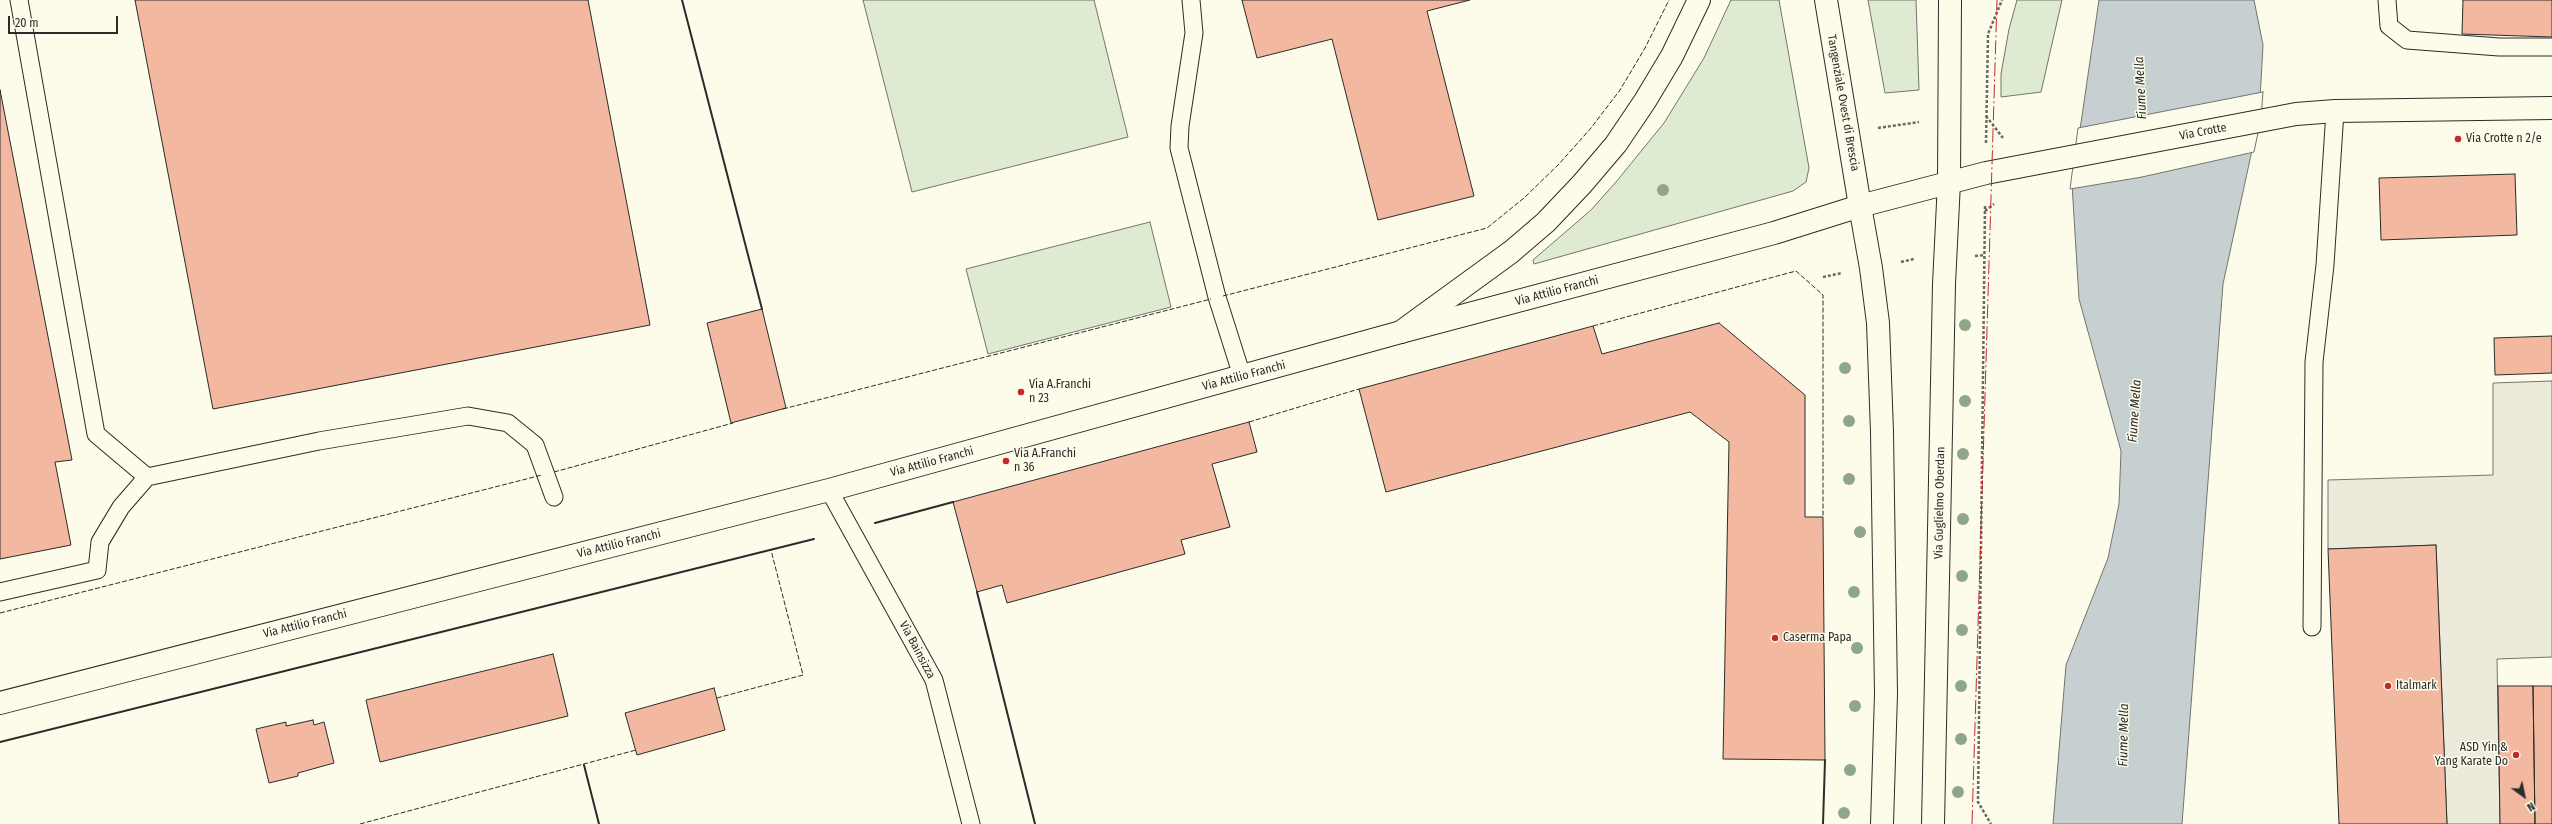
<!DOCTYPE html>
<html>
<head>
<meta charset="utf-8">
<style>
	body { margin:0 }
	#map { position:relative; width:2552px; height:824px; overflow:hidden; background:#fdfbea; font-family:"Fira Sans Condensed",sans-serif }
	canvas { display:block }
	.north { position:absolute; left:2504px; top:776px; width:40px; height:40px; -webkit-text-stroke:3px #fdfbea; paint-order:stroke; rotate:147deg; font-size:11px; font-weight:700; line-height:16px; text-align:center; color:#2b2b2b }
	.north::after { content:''; display:block; margin:auto; width:14px; height:18px; background:#2b2b2b; clip-path:polygon(50% 0,100% 100%,50% 72%,0 100%) }
	.scale { position:absolute; left:8px; top:16px; width:110px; height:18px; box-sizing:border-box; border:2px solid #2b2b2b; border-top:0; padding-left:5px; font-size:12px; line-height:14px; white-space:nowrap; color:#2b2b2b; -webkit-text-stroke:3px #fdfbea; paint-order:stroke }
</style>
</head>
<body>
<div id="map">
<canvas width="2552" height="824"></canvas>
<div class="north">N</div>
<div class="scale">20 m</div>
</div>
<script>
const ctx = document.querySelector('canvas').getContext('2d');
ctx.lineJoin = 'round';
function paint(path, color) { ctx.fillStyle = color; ctx.fill(path, 'evenodd'); }
const shape = rows => new Path2D(rows.map(r => 'M' + r).join(''));
function trace(path, color, width, dash) { ctx.strokeStyle = color; ctx.lineWidth = width; ctx.lineCap = dash ? 'butt' : 'round'; ctx.setLineDash(dash || []); ctx.stroke(path); }
function write(font, color, halo, rows, align = 'center') {
  ctx.font = font + ' "Fira Sans Condensed",sans-serif'; ctx.lineWidth = 3; ctx.setLineDash([]); ctx.textBaseline = 'middle'; ctx.strokeStyle = halo; ctx.fillStyle = color; for (const [text, x, y, turn = 0] of rows) {
    ctx.save(); ctx.translate(x, y); ctx.rotate((+turn || 0) * Math.PI / 180); ctx.textAlign = isNaN(turn) ? turn : align; if (halo) ctx.strokeText(text, 0, 0); ctx.fillText(text, 0, 0); ctx.restore();
  }
}
const green = shape([
	[863,0,1094,0,1128,137,912,192,863,0],
	[1731,0,1779,0,1809,168,1806,182,1793,191,1534,264,1533,260,1591,210,1616,182,1664,123,1704,58,1731,0],
	[1868,0,1916,0,1919,90,1885,93,1868,0],
	[2017,0,2062,0,2041,92,2001,97,2001,74,2009,29,2017,0],
	[1150,222,1171,307,988,354,966,269,1150,222]
]);
paint(green, '#deebd1');
trace(green, '#74746e', 1);
const parking = shape([
	[2552,381,2552,657,2497,659,2500,824,2447,824,2436,545,2328,549,2328,480,2493,475,2493,383,2552,381]
]);
paint(parking, '#eceadb');
trace(parking, '#74746e', 1);
const water = shape([
	[2099,0,2254,0,2263,45,2259,118,2223,284,2182,824,2053,824,2066,665,2108,558,2119,504,2121,451,2079,299,2072,184,2099,0]
]);
paint(water, '#c7d0d0');
trace(water, '#74746e', 1);
const pier = shape([
	[2263,92,2261,118,2254,152,2142,177,2070,189,2078,128,2263,92]
]);
paint(pier, '#fdfbea');
trace(pier, '#74746e', 1);
const building = shape([
	[135,0,588,0,650,325,213,409,135,0],
	[1242,0,1470,0,1427,11,1474,196,1378,220,1332,39,1257,58,1242,0],
	[2463,0,2552,0,2552,37,2462,34,2463,0],
	[0,90,72,460,55,462,71,545,0,559,0,90],
	[2515,174,2517,235,2381,240,2379,178,2515,174],
	[762,309,786,408,731,423,707,323,762,309],
	[1719,323,1805,395,1805,517,1823,517,1825,760,1723,759,1729,442,1690,412,1386,492,1359,389,1593,326,1602,354,1719,323],
	[2552,336,2552,373,2495,375,2494,338,2552,336],
	[1249,422,1257,452,1212,464,1230,527,1181,540,1185,554,1007,603,1002,585,977,592,953,502,1249,422],
	[2436,545,2447,824,2339,824,2328,549,2436,545],
	[553,654,568,716,380,762,366,700,553,654],
	[2498,686,2533,686,2535,824,2500,824,2498,686],
	[2533,686,2552,686,2552,824,2535,824,2533,686],
	[714,688,725,730,637,755,625,713,714,688],
	[313,720,314,725,324,722,334,763,298,773,298,776,269,783,256,729,286,722,286,726,313,720]
]);
paint(building, '#f2b8a0');
trace(building, '#2b2b2b', 1);
const lane = shape([
	[1191,0,1194,33,1180,126,1179,148,1217,297,1242,376],
	[2387,0,2389,26,2407,40,2499,47,2552,47],
	[147,477,319,441,468,416,508,423,535,445,554,497],
	[829,490,934,680,971,824],
	[0,592,97,570,100,542,121,507,147,477,96,434,19,0],
	[2312,627,2314,362,2325,265,2335,111]
]);
const secondary = shape([
	[0,703,829,490,1401,332,1774,233,1860,206,1986,173,2296,114,2335,111,2552,108]
]);
const primary = shape([
	[1860,206,1871,268,1878,323,1882,432,1886,694,1882,824],
	[1933,824,1944,284,1949,182]
]);
const highway = shape([
	[1826,0,1860,206],
	[1949,182,1950,0],
	[1401,332,1511,252,1546,222,1582,184,1616,144,1645,101,1672,56,1699,0]
]);
trace(lane, '#2b2b2b', 19);
trace(secondary, '#2b2b2b', 24);
trace(primary, '#2b2b2b', 24);
trace(highway, '#2b2b2b', 24);
trace(shape([
	[1986,116,2003,138],
	[1878,128,1919,122],
	[1986,143,1988,34,2002,0],
	[1985,206,1978,802,1991,824],
	[1985,211,1994,204],
	[1975,256,1985,255],
	[1901,262,1914,259],
	[1823,277,1842,273]
]), '#6a6964', 2.5, [3, 2]);
trace(lane, '#fdfbea', 17);
trace(secondary, '#fdfbea', 22);
trace(primary, '#fdfbea', 22);
trace(highway, '#fdfbea', 22);
trace(shape([
	[1223,296,1487,228,1524,198,1559,164,1591,128,1620,90,1645,48,1669,0],
	[1593,326,1796,271,1823,295,1823,517],
	[783,409,1211,299],
	[1249,422,1359,389],
	[554,472,733,423],
	[0,613,542,475],
	[717,698,803,675,771,550],
	[360,824,636,750]
]), '#2b2b2b', 1, [5, 2]);
trace(shape([
	[682,0,762,309],
	[875,523,953,502],
	[977,592,1035,824],
	[0,742,814,539],
	[584,765,599,824],
	[1823,824,1825,760]
]), '#2b2b2b', 2);
trace(shape([
	[1972,824,1997,0]
]), '#c62828', 1, [14, 3, 2, 3]);
ctx.fillStyle = '#8ea78a';
for (const [x, y] of [
	[1663,190],
	[1965,325],
	[1845,368],
	[1965,401],
	[1849,421],
	[1963,454],
	[1849,479],
	[1963,519],
	[1860,532],
	[1962,576],
	[1854,592],
	[1962,630],
	[1857,648],
	[1961,686],
	[1855,706],
	[1961,739],
	[1850,770],
	[1958,792],
	[1844,813]
]) { ctx.beginPath(); ctx.arc(x, y, 6, 0, 2 * Math.PI); ctx.fill(); }
for (const [x, y, r, color] of [
	[2458,139,4,"#c62828"],
	[1021,392,4,"#c62828"],
	[1006,461,4,"#c62828"],
	[1775,638,4,"#c62828"],
	[2388,686,4,"#c62828"],
	[2516,755,4,"#c62828"]
]) { const dot = new Path2D(); dot.arc(x, y, r, 0, 2 * Math.PI); ctx.fillStyle = color; ctx.fill(dot); trace(dot, '#fdfbea', 1.5); }
write('12px', '#2b2b2b', '#fdfbea', [
	["Tangenziale Ovest di Brescia",1843,103,80],
	["Via Crotte",2203,132,-11],
	["Via Attilio Franchi",1557,291,-15],
	["Via Attilio Franchi",1244,376,-15],
	["Via Attilio Franchi",932,462,-15],
	["Via Guglielmo Oberdan",1940,503,-89],
	["Via Attilio Franchi",619,544,-14],
	["Via Attilio Franchi",305,624,-14],
	["Via Bainsizza",917,650,62]
]);
write('12px', '#2b2b2b', '#fdfbea', [
	["Via Crotte n 2/e",2466,139],
	["Via A.Franchi",1029,385],
	["n 23",1029,399],
	["Via A.Franchi",1014,454],
	["n 36",1014,468],
	["Caserma Papa",1783,638],
	["Italmark",2396,686],
	["ASD Yin &",2508,748,"right"],
	["Yang Karate Do",2508,762,"right"]
], 'left');
write('italic 13px', '#2b2b2b', '#fdfbea', [
	["Fiume Mella",2141,88,-93],
	["Fiume Mella",2135,411,-86],
	["Fiume Mella",2124,735,-89]
]);
</script>
</body>
</html>
